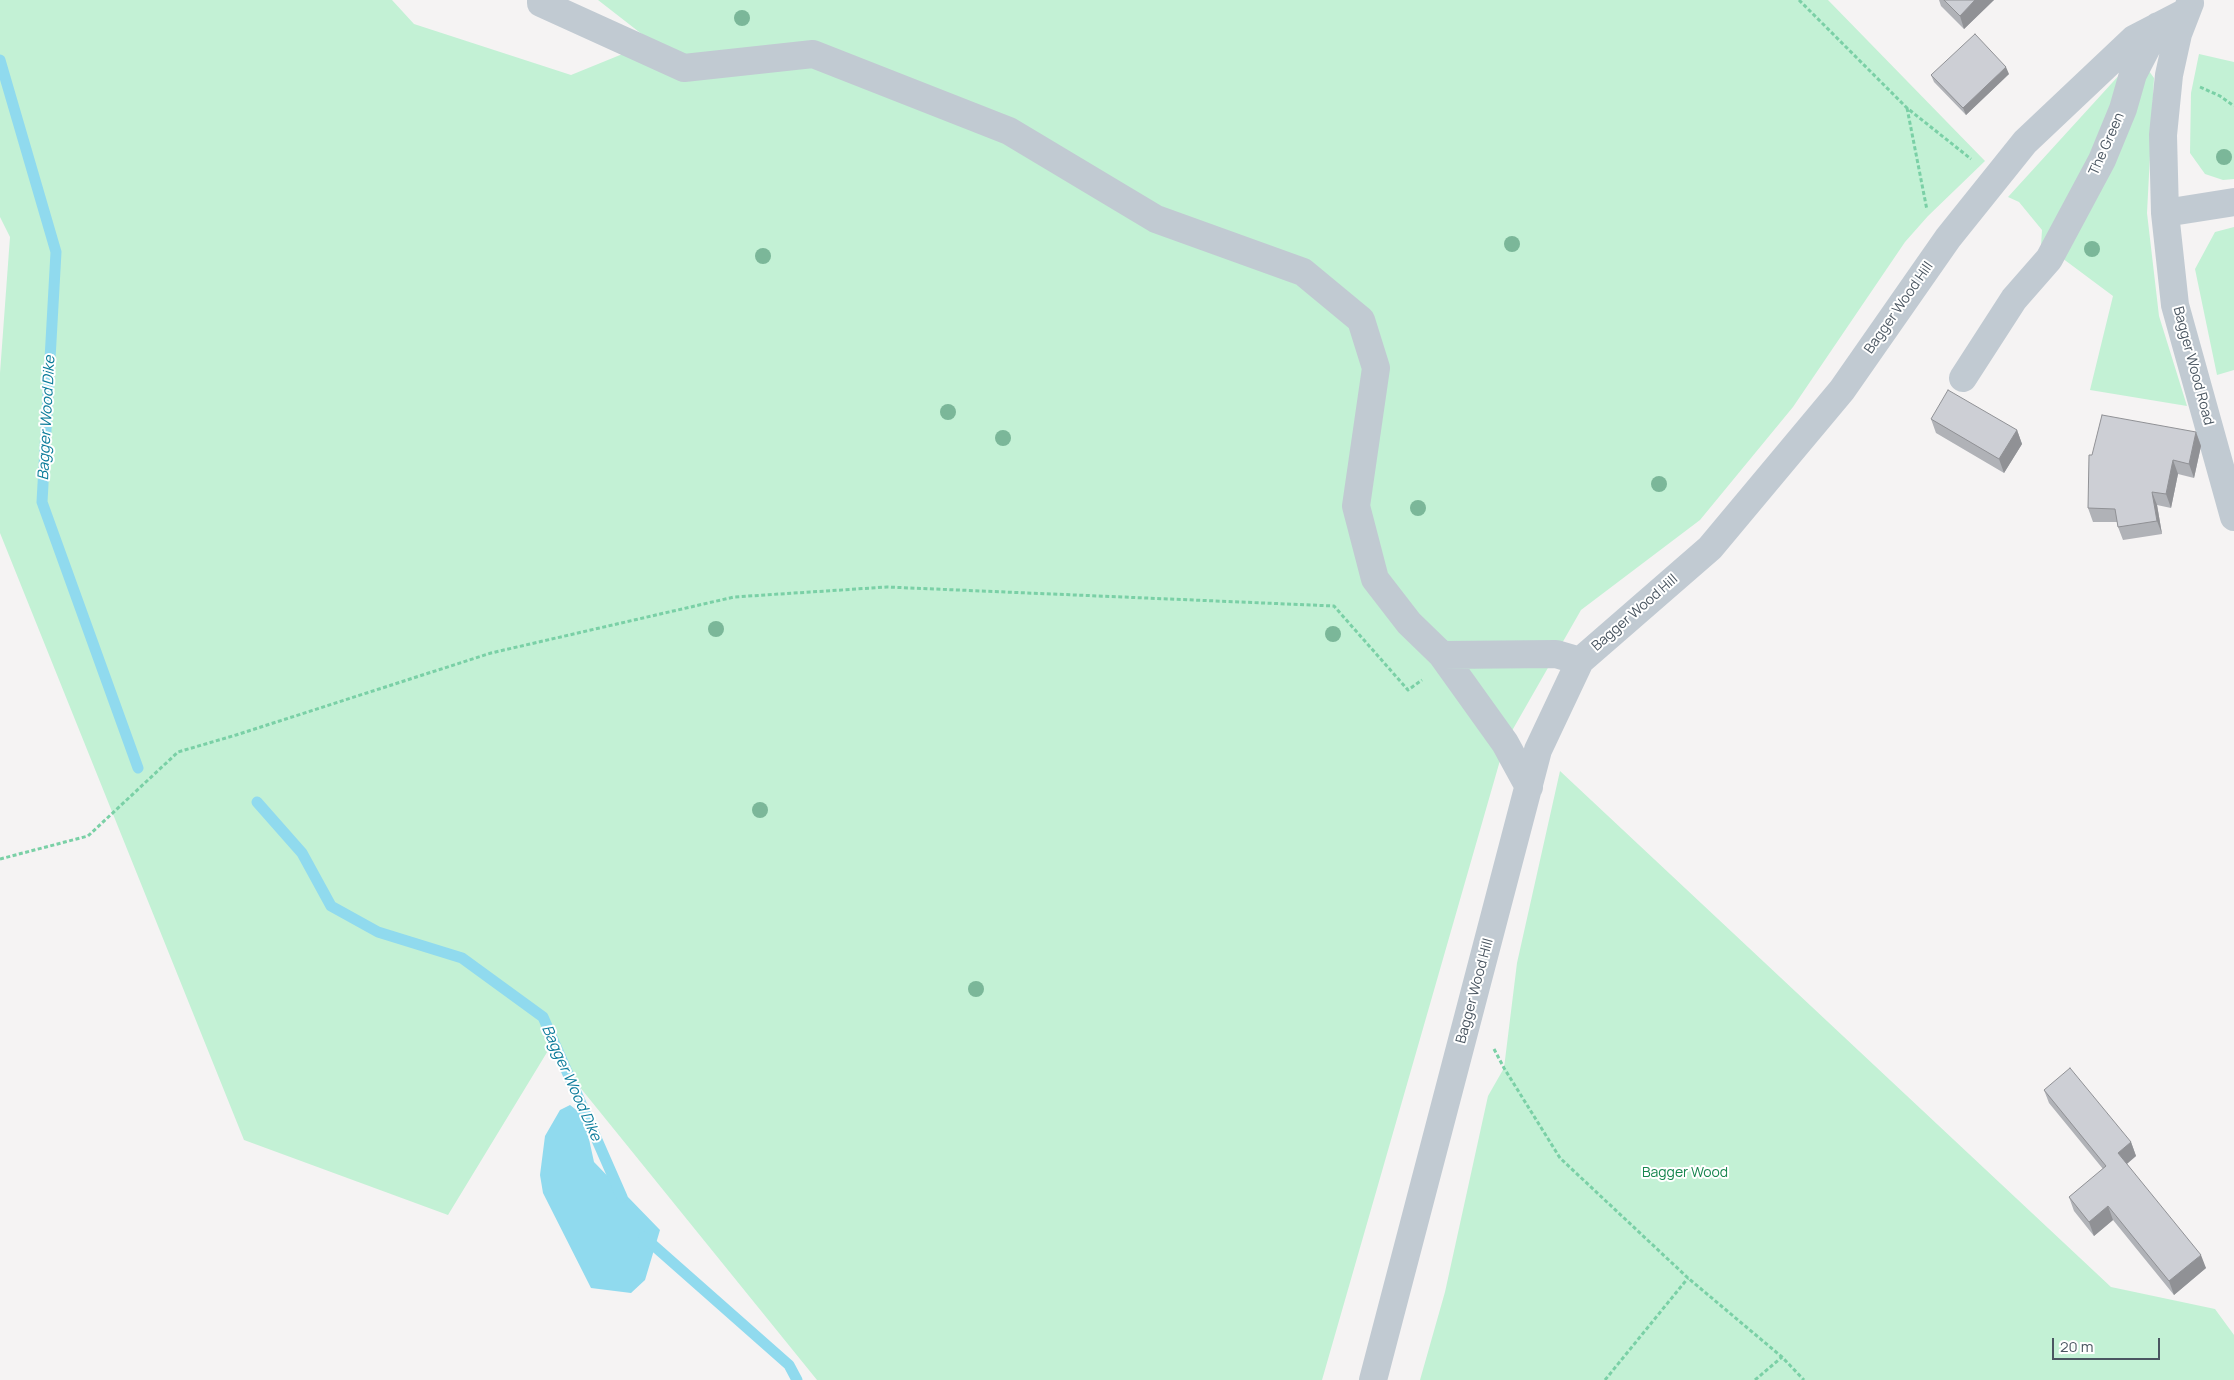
<!DOCTYPE html>
<html>
<head>
<meta charset="utf-8">
<style>
	body { margin:0 }
	#map { position:relative; width:2234px; height:1380px; overflow:hidden; background:#f5f3f3; font-family:Manrope,sans-serif }
	canvas { display:block }
	.scale { position:absolute; left:2052px; top:1338px; width:108px; height:22px; box-sizing:border-box; border:2px solid #4a5661; border-top:0; padding-left:6px; font-size:15px; line-height:18px; white-space:nowrap; color:#4a5661; -webkit-text-stroke:4px #fff; paint-order:stroke }
</style>
</head>
<body>
<div id="map">
<canvas width="2234" height="1380"></canvas>
<div class="scale">20 m</div>
</div>
<script>
const ctx = document.querySelector('canvas').getContext('2d');
ctx.lineJoin = 'round';
function paint(path, color) { ctx.fillStyle = color; ctx.fill(path, 'evenodd'); }
const shape = rows => new Path2D(rows.map(r => 'M' + r).join(''));
function trace(path, color, width, dash) { ctx.strokeStyle = color; ctx.lineWidth = width; ctx.lineCap = dash ? 'butt' : 'round'; ctx.setLineDash(dash || []); ctx.stroke(path); }
function write(font, color, halo, rows, align = 'center') {
  ctx.font = font + ' Manrope,sans-serif'; ctx.lineWidth = 4; ctx.setLineDash([]); ctx.textBaseline = 'middle'; ctx.strokeStyle = halo; ctx.fillStyle = color; for (const [text, x, y, turn = 0] of rows) {
    ctx.save(); ctx.translate(x, y); ctx.rotate((+turn || 0) * Math.PI / 180); ctx.textAlign = isNaN(turn) ? turn : align; if (halo) ctx.strokeText(text, 0, 0); ctx.fillText(text, 0, 0); ctx.restore();
  }
}
paint(shape([
	[0,0,392,0,414,24,571,75,652,42,598,0,1828,0,1985,161,1928,216,1905,242,1793,407,1700,520,1581,610,1505,743,1322,1380,817,1380,549,1049,448,1215,244,1140,0,533,0,373,10,237,0,217],
	[2199,54,2234,62,2234,179,2223,180,2205,174,2190,153,2191,93],
	[2146,67,2154,78,2147,213,2159,316,2187,406,2090,390,2113,296,2062,258,2041,246,2042,230,2019,202,2008,197,2122,72],
	[2234,227,2234,370,2217,375,2195,269,2215,232],
	[1560,771,2111,1287,2215,1309,2234,1335,2234,1380,1420,1380,1445,1292,1488,1096,1504,1068,1517,963]
]), '#c3f1d5');
paint(shape([
	[570,1105,584,1116,594,1162,660,1230,645,1280,631,1293,591,1288,543,1193,540,1175,545,1136,560,1110]
]), '#90daee');
trace(shape([
	[0,60,56,252,42,502,138,768],
	[257,802,302,853,331,906,378,932,462,958,543,1017,622,1197],
	[644,1237,789,1365,797,1380]
]), '#90daee', 11);
trace(shape([
	[1799,0,1907,108,1971,159],
	[2200,87,2220,96,2234,106],
	[1907,108,1927,210],
	[0,859,88,836,178,752,236,735,491,653,734,597,887,587,1334,606,1408,690,1422,680],
	[1494,1049,1504,1068,1560,1158,1688,1278,1782,1357,1804,1380],
	[1605,1380,1688,1278],
	[1755,1380,1782,1357]
]), '#7ad0a6', 3, [4, 2.5]);
trace(shape([
	[541,0,541,3,684,68,813,54,1009,131,1156,219,1303,272,1361,320,1376,368,1356,506,1375,579,1409,623,1442,655,1556,654,1580,661],
	[2190,3,2178,34,2169,75,2163,135,2165,213,2175,305,2234,517],
	[2165,213,2234,202],
	[1963,378,2014,299,2049,259,2102,160,2123,109,2133,74,2158,26],
	[1442,655,1505,743,1529,787],
	[1373,1380,1538,750,1580,661,1710,548,1842,390,1948,238,2025,142,2134,39,2186,12]
]), '#c1cad2', 28);
ctx.fillStyle = '#7bb799';
for (const [x, y] of [
	[742,18],
	[2224,157],
	[1512,244],
	[2092,249],
	[763,256],
	[948,412],
	[1003,438],
	[1659,484],
	[1418,508],
	[716,629],
	[1333,634],
	[760,810],
	[976,989]
]) { ctx.beginPath(); ctx.arc(x, y, 8, 0, 2 * Math.PI); ctx.fill(); }
paint(shape([
	[1939,0,1994,0,1964,29,1941,6],
	[2009,74,1966,115,1934,82,1931,75],
	[1931,419,2017,430,2022,444,2004,473,1936,433],
	[2196,432,2201,446,2194,478,2178,474,2171,508,2157,505,2162,534,2123,540,2118,527,2117,522,2093,522,2088,508,2092,455],
	[2044,1090,2131,1142,2136,1156,2127,1164,2206,1268,2174,1295,2113,1220,2094,1236,2074,1211,2069,1197,2103,1169,2049,1103]
]), '#b0b2b7');
paint(shape([
	[1975,0,1994,0,1964,29,1960,16],
	[2006,67,2009,74,1966,115,1963,108],
	[2017,430,2022,444,2004,473,1999,459],
	[2196,432,2201,446,2194,478,2189,464],
	[2173,460,2178,474,2171,508,2166,494],
	[2152,492,2157,505,2162,534,2157,521],
	[2131,1142,2136,1156,2123,1167,2118,1153],
	[2108,1206,2113,1220,2094,1236,2089,1222],
	[2201,1255,2206,1268,2174,1295,2169,1281]
]), '#909195');
const building = shape([
	[1944,0,1975,0,1960,16,1944,0],
	[1975,34,2006,67,1963,108,1931,75,1975,34],
	[1948,390,2017,430,1999,459,1931,419,1948,390],
	[2102,415,2196,432,2189,464,2173,460,2166,494,2152,492,2157,521,2118,527,2115,509,2088,508,2089,455,2092,455,2102,415],
	[2070,1068,2131,1142,2118,1153,2201,1255,2169,1281,2108,1206,2089,1222,2069,1197,2106,1166,2044,1090,2070,1068]
]);
paint(building, '#cdcfd5');
trace(building, '#909195', 1);
write('14px', '#4a5661', '#fff', [
	["The Green",2107,144,-66],
	["Bagger Wood Hill",1899,308,-55],
	["Bagger Wood Road",2193,366,75],
	["Bagger Wood Hill",1635,613,-41],
	["Bagger Wood Hill",1475,991,-75]
]);
write('14px', '#17864f', '#fff', [
	["Bagger Wood",1685,1173]
]);
write('italic 15px', '#0c7c9b', '#fff', [
	["Bagger Wood Dike",47,418,-87],
	["Bagger Wood Dike",571,1083,66]
]);
</script>
</body>
</html>
